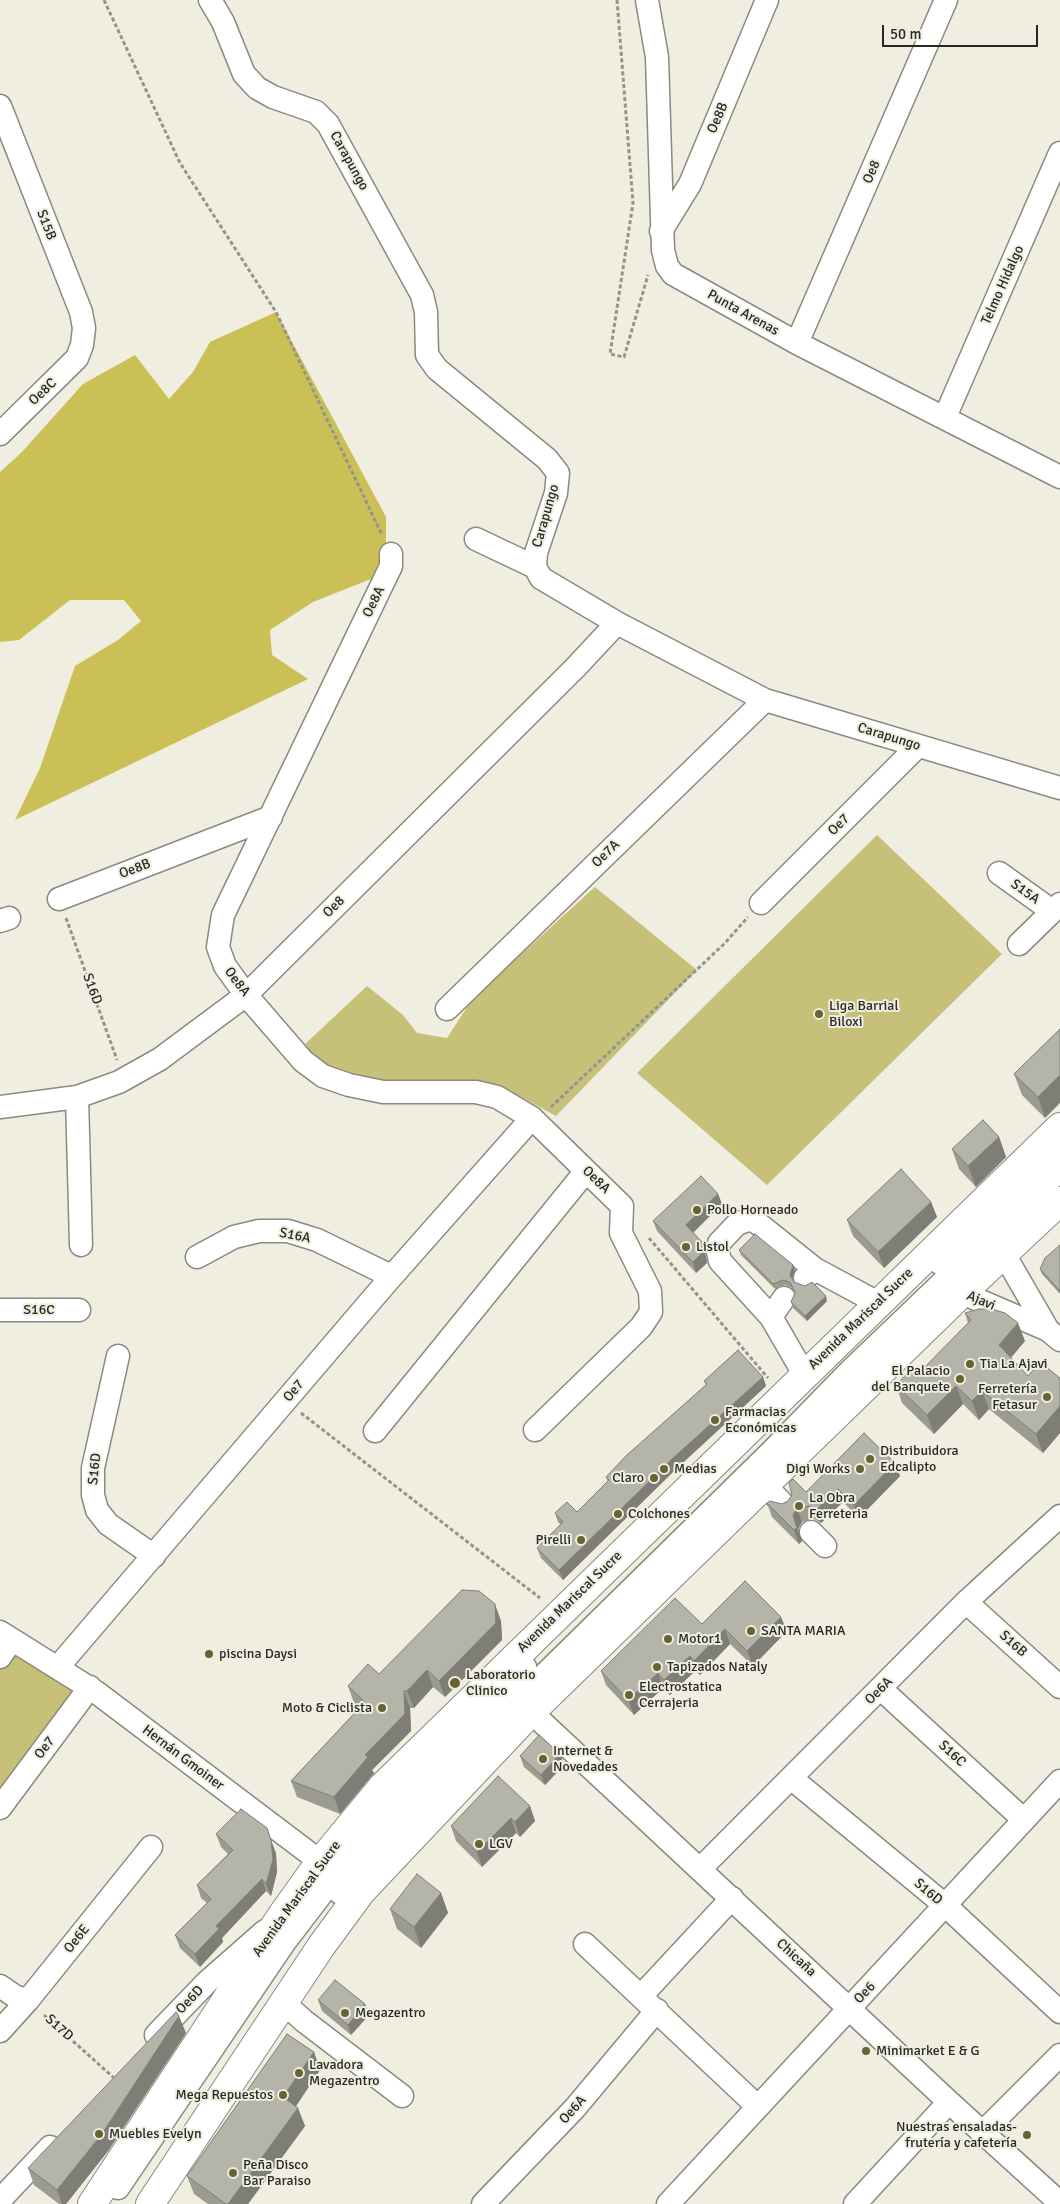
<!DOCTYPE html>
<html>
<head>
<meta charset="utf-8">
<style>
	body { margin:0 }
	#map { position:relative; width:1060px; height:2204px; overflow:hidden; background:#efeee1; font-family:Signika,sans-serif }
	canvas { display:block }
	.scale { position:absolute; left:882px; top:25px; width:156px; height:22px; box-sizing:border-box; border:2px solid #292924; border-top:0; padding-left:6px; font-size:15px; line-height:18px; white-space:nowrap; color:#292924; -webkit-text-stroke:4px #efeee1; paint-order:stroke }
</style>
</head>
<body>
<div id="map">
<canvas width="1060" height="2204"></canvas>
<div class="scale">50 m</div>
</div>
<script>
const ctx = document.querySelector('canvas').getContext('2d');
ctx.lineJoin = 'round';
function paint(path, color) { ctx.fillStyle = color; ctx.fill(path, 'evenodd'); }
const shape = rows => new Path2D(rows.map(r => 'M' + r).join(''));
function trace(path, color, width, dash) { ctx.strokeStyle = color; ctx.lineWidth = width; ctx.lineCap = dash ? 'butt' : 'round'; ctx.setLineDash(dash || []); ctx.stroke(path); }
function write(font, color, halo, rows, align = 'center') {
  ctx.font = font + ' Signika,sans-serif'; ctx.lineWidth = 4; ctx.setLineDash([]); ctx.textBaseline = 'middle'; ctx.strokeStyle = halo; ctx.fillStyle = color; for (const [text, x, y, turn = 0] of rows) {
    ctx.save(); ctx.translate(x, y); ctx.rotate((+turn || 0) * Math.PI / 180); ctx.textAlign = isNaN(turn) ? turn : align; if (halo) ctx.strokeText(text, 0, 0); ctx.fillText(text, 0, 0); ctx.restore();
  }
}
paint(shape([
	[877,835,1002,954,767,1185,637,1073],
	[595,887,697,970,556,1116,510,1091,486,1084,444,1085,369,1080,334,1071,303,1046,367,986,403,1015,417,1033,447,1038,473,998],
	[15,1650,77,1694,0,1799,0,1670]
]), '#c6c078');
paint(shape([
	[276,312,386,517,386,547,371,579,313,602,270,630,272,655,308,679,15,820,40,768,75,666,118,640,141,621,124,600,70,600,19,640,0,642,0,472,21,453,83,384,135,355,169,399,193,372,210,342]
]), '#cac055');
const minor = shape([
	[210,0,223,22,244,74,257,88,273,97,316,112,328,124,422,295,426,312,427,355,437,369,547,459,558,473,556,493,536,553,535,567,541,578,617,623,765,700,1060,788],
	[647,0,657,57,663,250,667,266,673,274,797,343,1060,477],
	[0,106,81,312,84,328,82,345,77,358,0,434],
	[661,231,690,184,767,0],
	[797,343,946,0],
	[945,417,1060,153],
	[476,539,535,567],
	[391,554,391,566,223,915,218,947,225,966,246,995,303,1061,323,1076,349,1085,383,1092,476,1092,497,1097,532,1118,622,1206,621,1233,650,1291,651,1312,641,1327,535,1430],
	[999,873,1052,911],
	[59,899,271,817],
	[761,903,918,746],
	[0,921,9,918],
	[1019,944,1060,904],
	[447,1009,765,700],
	[77,1097,81,1245],
	[0,1107,77,1097,119,1082,160,1059,246,995,575,668,617,623],
	[993,1243,1004,1254,1048,1330,1060,1340],
	[197,1257,234,1237,259,1231,288,1231,317,1240,391,1276],
	[940,1263,1060,1147],
	[805,1278,815,1269,878,1303],
	[951,1283,962,1293,1048,1330],
	[784,1298,771,1317,804,1374],
	[0,1310,79,1310],
	[771,1317,720,1261,718,1252,719,1243,737,1224,748,1220,755,1221,815,1269],
	[118,1356,93,1468,93,1495,97,1510,108,1524,154,1556],
	[375,1431,586,1171],
	[765,1485,784,1505],
	[811,1532,825,1546],
	[966,1602,1060,1687],
	[0,1632,96,1692,334,1872],
	[0,1657,12,1640],
	[58,1667,386,1283,532,1118],
	[881,1689,1024,1820],
	[531,1712,949,2102,1060,2203],
	[791,1778,946,1906,1060,2012],
	[0,1808,90,1687],
	[700,1869,966,1602,1060,1516],
	[340,1893,385,1838,491,1727,772,1451,849,1372,1060,1170],
	[585,1944,757,2106],
	[0,1986,16,1997,28,2000],
	[641,1996,732,1898],
	[284,2003,304,2021,402,2096],
	[0,2031,28,2000,151,1847],
	[156,2035,207,1982,265,1931],
	[983,2132,1060,2055],
	[118,2188,284,1943,375,1824,466,1725,525,1667],
	[0,2200,50,2147],
	[483,2204,575,2108,657,2010],
	[668,2204,1060,1781],
	[855,2204,949,2102]
]);
const major = shape([
	[92,2204,282,1915,317,1866,383,1786,1060,1127],
	[150,2204,322,1945,361,1892,531,1712,962,1293,1060,1201]
]);
trace(minor, '#8b8a7f', 25);
trace(major, '#8b8a7f', 30);
trace(shape([
	[104,0,180,163,276,312,382,535],
	[617,0,633,203,610,354,624,357,648,275],
	[66,918,117,1060],
	[551,1107,724,944,748,917],
	[649,1238,768,1378],
	[301,1413,540,1598],
	[44,2015,114,2078]
]), '#95948b', 3, [4, 2.5]);
trace(minor, '#fff', 22);
trace(major, '#fff', 28);
paint(shape([
	[1060,1029,1045,1118,1022,1095,1014,1074],
	[999,1137,1006,1157,976,1187,959,1169,952,1149],
	[718,1194,722,1204,693,1232,701,1241,705,1251,707,1263,696,1273,657,1231,653,1221],
	[931,1202,937,1217,884,1268,853,1236,847,1220],
	[1060,1245,1060,1294,1042,1274,1040,1269],
	[739,1250,795,1270,792,1279,794,1282,827,1301,807,1321,793,1308,791,1302,795,1294,792,1288,785,1285,775,1289,741,1255],
	[965,1313,1025,1341,1011,1358,1028,1376,1060,1378,1060,1433,1043,1453,989,1409,979,1420,963,1404,934,1434,902,1403,896,1385,919,1373,968,1323],
	[763,1377,766,1386,675,1470,563,1580,541,1558,537,1548,561,1525,558,1522,555,1513,577,1512,608,1482,606,1477,706,1385,704,1381],
	[895,1463,900,1476,859,1518,843,1502,821,1523,814,1519,802,1522,798,1529,802,1541,799,1544,772,1517,767,1503,782,1504,806,1492],
	[501,1621,502,1640,445,1697,433,1687,414,1708,410,1708,411,1731,372,1770,374,1773,340,1814,297,1797,291,1781,359,1708,354,1703,348,1686,379,1674],
	[702,1624,787,1631,753,1666,730,1644,700,1675,695,1671,670,1695,663,1688,634,1715,606,1685,601,1671],
	[560,1754,564,1765,545,1785,524,1767,520,1756],
	[530,1806,535,1821,520,1837,516,1833,482,1867,456,1841,451,1826],
	[216,1834,276,1853,277,1872,271,1896,266,1891,222,1938,223,1942,200,1967,180,1948,175,1935,207,1903,201,1898,197,1885,228,1854,221,1847],
	[441,1893,448,1913,421,1948,397,1929,390,1909],
	[318,2000,365,2004,369,2015,351,2035,322,2011],
	[186,2033,108,2151,66,2204,59,2204,34,2185,28,2168],
	[314,2052,320,2070,296,2106,305,2126,248,2204,208,2204,194,2194,187,2176]
]), '#9c9b90');
paint(shape([
	[1060,1075,1060,1103,1045,1118,1038,1097],
	[999,1137,1006,1157,976,1187,968,1166],
	[718,1194,722,1204,690,1236,686,1225],
	[931,1202,937,1217,884,1268,878,1252],
	[701,1241,705,1251,707,1263,696,1273,693,1262],
	[793,1265,795,1270,792,1280,790,1275],
	[826,1296,827,1301,807,1321,805,1316],
	[1018,1323,1025,1341,1005,1364,999,1345],
	[763,1377,766,1386,675,1470,563,1580,559,1570,671,1460],
	[956,1386,963,1404,934,1434,927,1415],
	[982,1391,989,1409,979,1420,972,1401],
	[1060,1406,1060,1433,1043,1453,1036,1434],
	[895,1463,900,1476,859,1518,854,1505],
	[838,1489,843,1502,821,1523,816,1510],
	[797,1509,802,1522,798,1529,802,1541,799,1544,794,1530,793,1515],
	[495,1604,501,1621,502,1640,445,1697,439,1681],
	[781,1617,787,1631,753,1666,747,1651],
	[725,1629,730,1644,700,1675,694,1661],
	[690,1656,695,1671,670,1695,664,1680],
	[427,1670,433,1687,414,1708,407,1691],
	[658,1673,663,1688,634,1715,628,1700],
	[404,1691,410,1708,411,1731,372,1770,374,1773,340,1814,334,1797],
	[560,1754,564,1765,545,1785,541,1775],
	[530,1806,535,1821,520,1837,515,1822],
	[511,1818,516,1833,482,1867,477,1852],
	[271,1840,276,1853,277,1872,271,1896,266,1884],
	[262,1879,266,1891,222,1938,223,1942,200,1967,195,1954,216,1926],
	[441,1893,448,1913,421,1948,414,1927],
	[365,2004,369,2015,351,2035,348,2025],
	[179,2016,186,2033,108,2151,66,2204,62,2204,57,2190],
	[314,2052,320,2070,290,2115,283,2097],
	[298,2108,305,2126,248,2204,228,2204]
]), '#7f7e76');
const building = shape([
	[1060,1029,1060,1075,1038,1097,1014,1074,1060,1029],
	[983,1120,999,1137,968,1166,952,1149,983,1120],
	[901,1169,931,1202,878,1252,847,1220,901,1169],
	[701,1176,718,1194,686,1225,701,1241,703,1252,693,1262,653,1221,701,1176],
	[755,1234,793,1265,790,1275,794,1282,805,1286,812,1282,826,1296,805,1316,791,1302,795,1293,790,1282,783,1280,773,1284,739,1250,755,1234],
	[1060,1245,1060,1291,1040,1269,1045,1258,1060,1245],
	[979,1309,992,1309,1005,1313,1018,1323,999,1345,1028,1376,1040,1362,1060,1378,1060,1406,1036,1434,982,1391,972,1401,956,1386,927,1415,896,1385,913,1367,919,1373,971,1320,965,1313,979,1309],
	[738,1350,763,1377,671,1460,559,1570,537,1548,563,1522,555,1513,567,1502,577,1512,609,1480,606,1477,627,1455,707,1384,704,1381,738,1350],
	[864,1433,895,1463,854,1505,838,1489,816,1510,809,1506,797,1509,793,1515,797,1528,794,1530,767,1503,770,1501,782,1504,788,1501,792,1495,789,1483,793,1479,806,1492,864,1433],
	[745,1581,781,1617,747,1651,725,1629,694,1661,690,1656,664,1680,658,1673,628,1700,601,1671,675,1598,702,1624,745,1581],
	[462,1590,479,1591,495,1604,496,1623,439,1681,427,1670,407,1691,404,1691,405,1714,365,1755,368,1757,334,1797,291,1781,365,1702,348,1686,368,1664,379,1674,462,1590],
	[539,1735,560,1754,541,1775,520,1756,539,1735],
	[498,1776,530,1806,515,1822,511,1818,477,1852,451,1826,498,1776],
	[241,1809,267,1828,271,1840,273,1860,266,1884,262,1879,216,1926,219,1929,195,1954,175,1935,211,1899,197,1885,233,1850,216,1834,241,1809],
	[417,1874,441,1893,414,1927,390,1909,417,1874],
	[335,1980,365,2004,348,2025,318,2000,335,1980],
	[176,2012,179,2016,102,2134,57,2190,28,2168,176,2012],
	[287,2034,314,2052,283,2097,298,2108,228,2204,226,2204,187,2176,287,2034]
]);
paint(building, '#b5b4a8');
trace(building, '#7f7e76', 1);
for (const [x, y, r, color] of [
	[819,1014,5,"#686330"],
	[697,1210,5,"#686330"],
	[686,1247,5,"#686330"],
	[970,1364,5,"#686330"],
	[960,1379,5,"#686330"],
	[1047,1397,5,"#686330"],
	[715,1420,5,"#686330"],
	[870,1459,5,"#686330"],
	[664,1469,5,"#686330"],
	[860,1469,5,"#686330"],
	[654,1478,5,"#686330"],
	[799,1506,5,"#686330"],
	[618,1514,5,"#686330"],
	[581,1540,5,"#686330"],
	[751,1631,5,"#686330"],
	[668,1639,5,"#686330"],
	[209,1654,5,"#686330"],
	[657,1667,5,"#686330"],
	[455,1683,6,"#686330"],
	[629,1695,5,"#686330"],
	[382,1708,5,"#686330"],
	[543,1759,5,"#686330"],
	[479,1844,5,"#686330"],
	[345,2013,5,"#686330"],
	[866,2051,5,"#686330"],
	[299,2073,5,"#686330"],
	[283,2095,5,"#686330"],
	[99,2134,5,"#686330"],
	[1027,2135,5,"#686330"],
	[233,2173,5,"#686330"]
]) { const dot = new Path2D(); dot.arc(x, y, r, 0, 2 * Math.PI); ctx.fillStyle = color; ctx.fill(dot); trace(dot, '#efeee1', 2); }
write('14px', '#292924', '#efeee1', [
	["Oe8B",718,118,-67],
	["Carapungo",349,161,61],
	["Oe8",872,172,-67],
	["S15B",46,225,69],
	["Telmo Hidalgo",1003,285,-66],
	["Punta Arenas",743,313,29],
	["Oe8C",43,392,-43],
	["Carapungo",546,516,-74],
	["Oe8A",374,602,-64],
	["Carapungo",889,737,17],
	["Oe7",839,825,-45],
	["Oe7A",606,854,-44],
	["Oe8B",135,869,-21],
	["S15A",1025,892,36],
	["Oe8",334,907,-45],
	["Oe8A",237,982,53],
	["S16D",92,989,70],
	["Oe8A",596,1180,44],
	["S16A",295,1236,11],
	["Ajavi",981,1301,23],
	["S16C",39,1310],
	["Avenida Mariscal Sucre",861,1319,-44],
	["Oe7",294,1391,-50],
	["S16D",95,1469,-84],
	["Avenida Mariscal Sucre",570,1602,-44],
	["S16B",1013,1644,42],
	["Oe6A",879,1691,-45],
	["Oe7",45,1748,-53],
	["S16C",952,1754,43],
	["Hernán Gmoiner",183,1758,37],
	["S16D",928,1892,40],
	["Avenida Mariscal Sucre",297,1899,-54],
	["Oe6E",77,1939,-51],
	["Chicaña",796,1958,43],
	["Oe6",865,1993,-47],
	["Oe6D",190,2000,-46],
	["S17D",59,2028,42],
	["Oe6A",573,2110,-48]
]);
write('14px', '#292924', '#efeee1', [
	["Liga Barrial",829,1006],
	["Biloxi",829,1022],
	["Pollo Horneado",707,1210],
	["Listol",696,1247],
	["Tia La Ajavi",980,1364],
	["El Palacio",950,1371,"right"],
	["del Banquete",950,1387,"right"],
	["Ferretería",1037,1389,"right"],
	["Fetasur",1037,1405,"right"],
	["Farmacias",725,1412],
	["Económicas",725,1428],
	["Distribuidora",880,1451],
	["Edcalipto",880,1467],
	["Medias",674,1469],
	["Digi Works",850,1469,"right"],
	["Claro",644,1478,"right"],
	["La Obra",809,1498],
	["Ferreteria",809,1514],
	["Colchones",628,1514],
	["Pirelli",571,1540,"right"],
	["SANTA MARIA",761,1631],
	["Motor1",678,1639],
	["piscina Daysi",219,1654],
	["Tapizados Nataly",667,1667],
	["Laboratorio",466,1675],
	["Clinico",466,1691],
	["Electrostatica",639,1687],
	["Cerrajeria",639,1703],
	["Moto & Ciclista",372,1708,"right"],
	["Internet &",553,1751],
	["Novedades",553,1767],
	["LGV",489,1844],
	["Megazentro",355,2013],
	["Minimarket E & G",876,2051],
	["Lavadora",309,2065],
	["Megazentro",309,2081],
	["Mega Repuestos",273,2095,"right"],
	["Nuestras ensaladas-",1017,2127,"right"],
	["frutería y cafetería",1017,2143,"right"],
	["Muebles Evelyn",109,2134],
	["Peña Disco",243,2165],
	["Bar Paraiso",243,2181]
], 'left');
</script>
</body>
</html>
